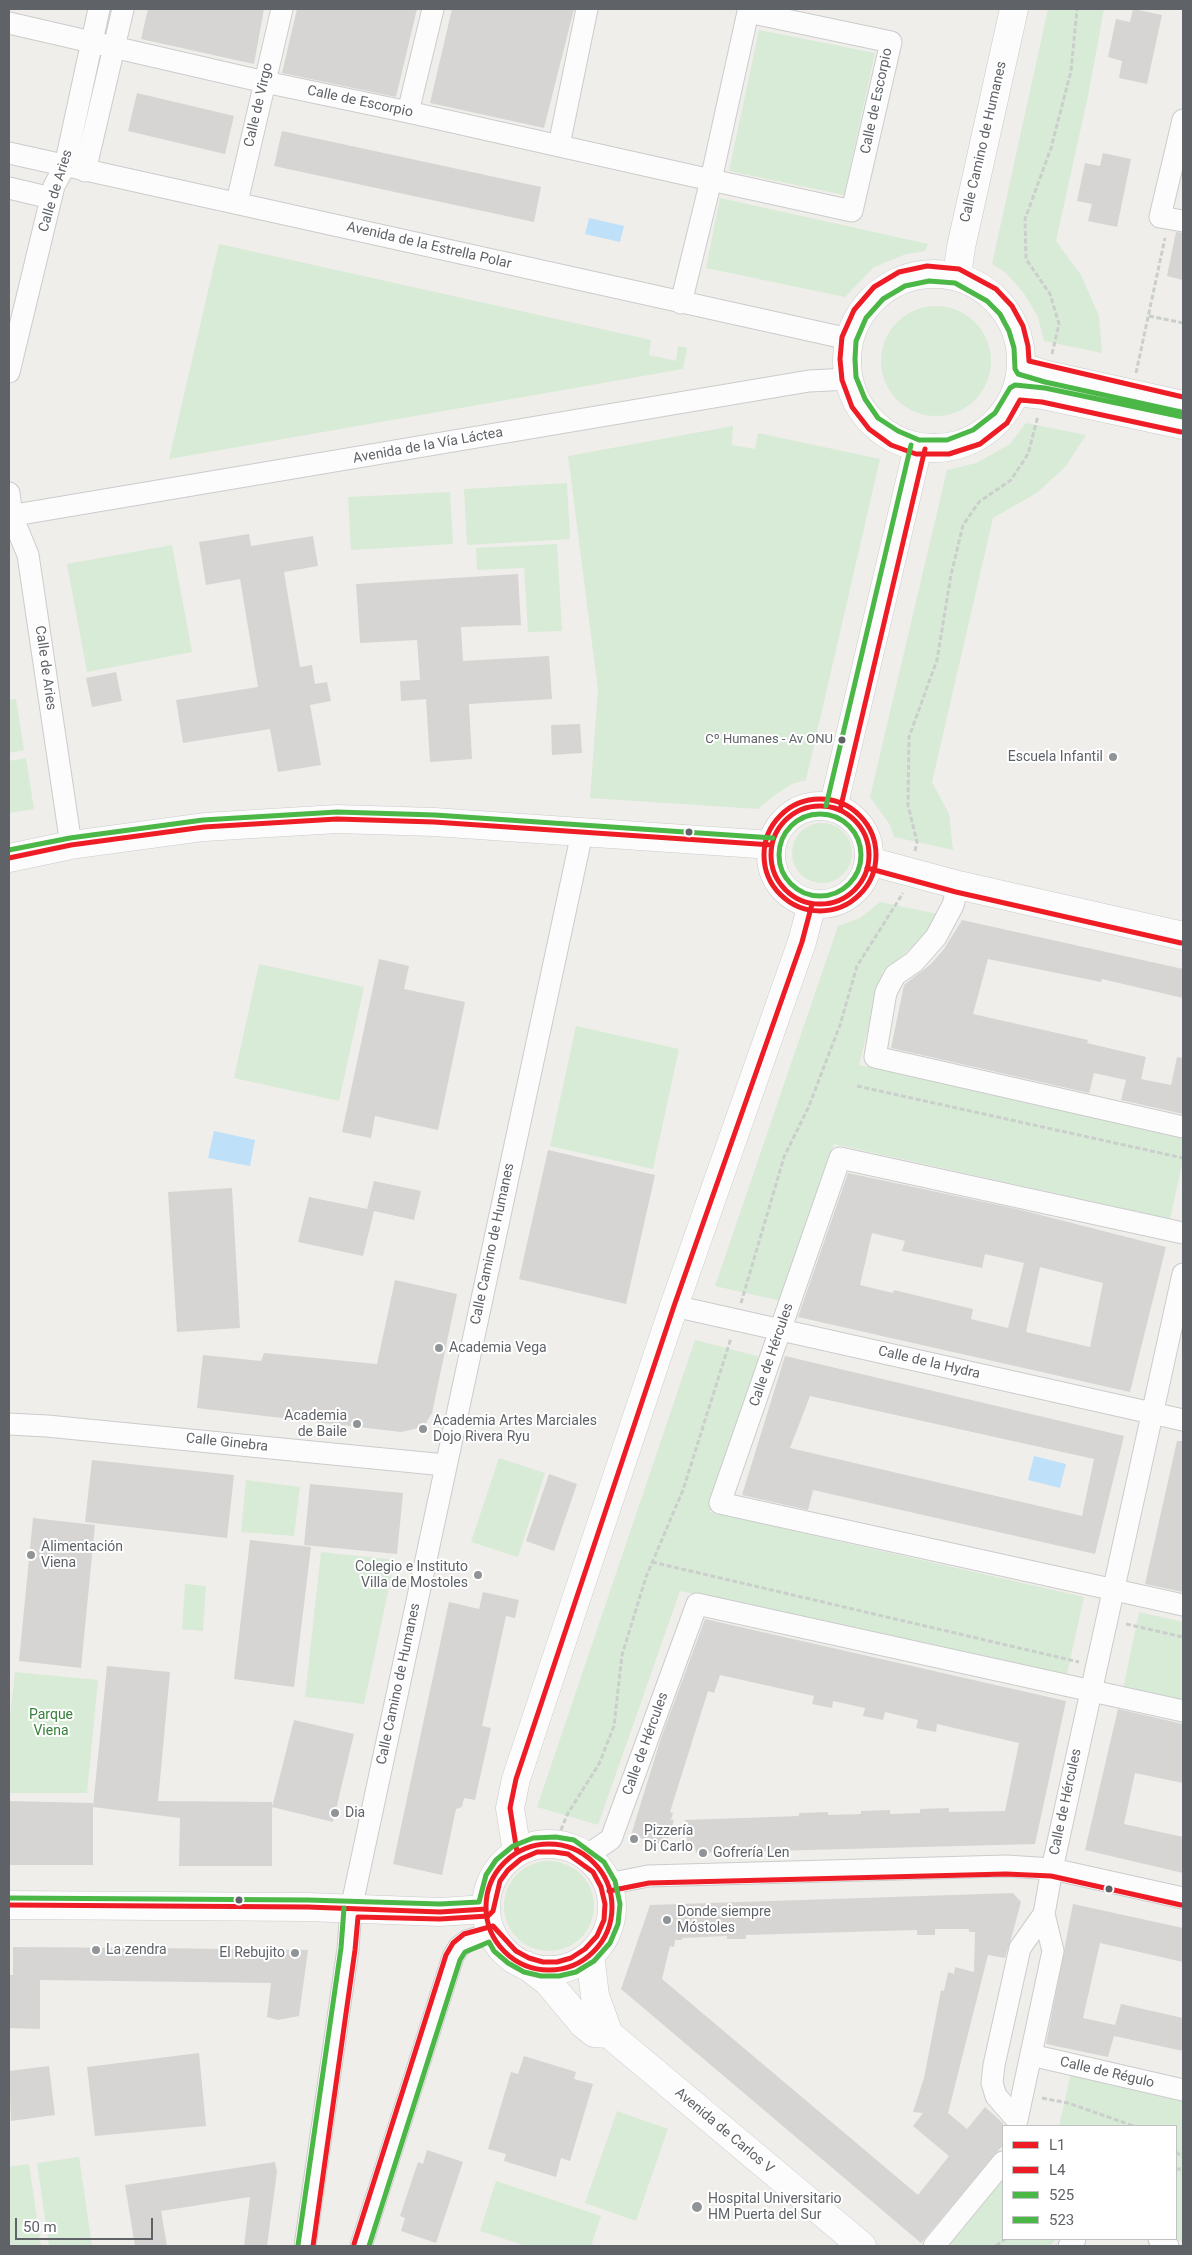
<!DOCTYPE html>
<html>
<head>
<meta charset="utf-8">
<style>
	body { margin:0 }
	#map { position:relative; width:1192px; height:2255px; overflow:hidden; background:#efeeea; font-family:Roboto,sans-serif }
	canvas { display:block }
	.frame { position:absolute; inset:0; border:10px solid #5f6368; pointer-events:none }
	.legend { position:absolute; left:1002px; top:2125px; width:175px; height:115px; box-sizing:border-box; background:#fff; border:1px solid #bfc1c3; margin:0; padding:6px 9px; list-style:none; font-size:15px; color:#5f6368 }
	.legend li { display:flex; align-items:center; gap:10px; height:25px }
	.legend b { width:25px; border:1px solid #bfc1c3 }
	.scale { position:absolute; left:15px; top:2218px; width:138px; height:22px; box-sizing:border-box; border:2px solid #5f6368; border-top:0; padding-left:6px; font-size:15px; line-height:18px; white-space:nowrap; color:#5f6368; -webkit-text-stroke:4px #fff; paint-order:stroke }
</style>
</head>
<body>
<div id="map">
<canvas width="1192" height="2255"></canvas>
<div class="frame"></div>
<ul class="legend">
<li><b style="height:6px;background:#ee1c25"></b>L1</li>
<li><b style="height:6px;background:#ee1c25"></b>L4</li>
<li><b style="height:6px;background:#4ab747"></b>525</li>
<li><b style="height:6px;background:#4ab747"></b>523</li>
</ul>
<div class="scale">50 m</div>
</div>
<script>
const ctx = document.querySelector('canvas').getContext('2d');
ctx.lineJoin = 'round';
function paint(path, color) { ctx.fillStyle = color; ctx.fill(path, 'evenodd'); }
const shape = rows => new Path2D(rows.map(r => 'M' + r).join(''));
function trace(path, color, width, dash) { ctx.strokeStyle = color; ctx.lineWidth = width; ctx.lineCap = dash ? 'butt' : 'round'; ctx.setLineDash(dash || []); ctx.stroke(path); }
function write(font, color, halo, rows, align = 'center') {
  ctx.font = font + ' Roboto,sans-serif'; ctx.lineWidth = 4; ctx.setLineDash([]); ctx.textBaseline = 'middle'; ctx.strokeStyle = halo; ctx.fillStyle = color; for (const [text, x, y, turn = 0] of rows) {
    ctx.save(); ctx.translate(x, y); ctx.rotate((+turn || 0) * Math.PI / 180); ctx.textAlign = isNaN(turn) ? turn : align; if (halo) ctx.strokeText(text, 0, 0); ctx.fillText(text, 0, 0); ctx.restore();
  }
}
paint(shape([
	[1048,9,1104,9,1089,91,1056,241,1081,275,1099,316,1102,353,1044,341,1038,317,1023,292,1006,273,992,264],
	[759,30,875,53,844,195,729,171],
	[720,198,928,244,925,251,906,254,874,267,845,297,706,268],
	[219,244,651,340,649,355,676,361,678,346,687,348,683,369,169,459],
	'881 361a55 55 0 1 1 110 0a55 55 0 1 1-110 0Z',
	[1026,423,1086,435,1066,466,1038,492,993,518,932,782,949,814,953,850,894,837,890,825,870,797,947,470,976,463,1010,444],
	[733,426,732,445,755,449,758,433,880,459,806,780,792,784,776,794,758,809,590,798,598,690,568,456],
	[567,483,570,539,467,545,464,489],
	[450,492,453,544,351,550,348,497],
	[557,544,562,631,528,632,524,568,477,570,476,548],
	[172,545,192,652,87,672,67,564],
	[16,699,24,750,9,753,9,700],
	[26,758,34,809,9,813,9,761],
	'792 853a30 30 0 1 1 60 0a30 30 0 1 1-60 0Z',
	[880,902,938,914,923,939,883,971,859,1065,1183,1137,1183,1160,1170,1219,834,1144,781,1301,715,1286,838,926,860,918],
	[259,964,364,987,339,1101,234,1078],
	[576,1026,679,1049,653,1169,550,1146],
	[695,1340,761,1357,710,1512,1084,1597,1067,1674,680,1591,598,1825,537,1807],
	[499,1458,545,1473,518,1557,471,1542],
	[246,1480,300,1487,294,1536,241,1532],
	[321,1552,395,1560,364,1704,305,1697],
	[185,1584,206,1586,203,1631,182,1629],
	[1139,1612,1183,1622,1183,1702,1123,1689],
	[15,1672,98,1680,87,1793,9,1793,9,1724],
	'504 1906a45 45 0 1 1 90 0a45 45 0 1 1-90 0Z',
	[1072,2069,1183,2094,1183,2243,1176,2237,1176,2126,1059,2126],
	[617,2111,668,2129,636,2221,585,2203],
	[79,2157,92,2246,49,2246,37,2163],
	[29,2164,41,2246,9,2246,9,2167],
	[1003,2175,1003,2239,1056,2239,1050,2246,945,2246],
	[496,2181,601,2216,591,2246,526,2246,480,2231]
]), '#d8ebd6');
paint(shape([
	[589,218,624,226,620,242,585,234],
	[214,1131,255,1140,250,1166,208,1158],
	[1034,1456,1066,1464,1060,1488,1028,1480]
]), '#bfe0f9');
paint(shape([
	[148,9,264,9,254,64,141,39],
	[297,9,417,9,396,97,282,73],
	[452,9,574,9,544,128,430,103],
	[1133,9,1162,15,1147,84,1119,78,1122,61,1108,57,1116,19,1130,22],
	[137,93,234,116,225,154,128,131],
	[282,131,541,187,534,222,274,166],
	[1103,153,1131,159,1117,227,1088,221,1092,204,1077,201,1085,163,1100,166],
	[1176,232,1183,233,1183,280,1167,276],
	[249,534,251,546,313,536,318,566,284,572,300,667,312,665,315,684,327,682,331,701,310,705,321,765,278,772,270,729,183,743,176,700,258,687,240,579,206,585,199,542],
	[518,574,521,625,461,627,463,661,549,656,552,699,469,704,472,759,430,762,426,699,401,701,400,681,420,680,417,640,360,643,356,584],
	[116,672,122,701,92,707,86,678],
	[580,724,582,753,552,755,551,725],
	[962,920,1183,969,1183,998,1102,979,1101,982,988,959,973,1014,1088,1040,1087,1043,1146,1057,1141,1079,1171,1085,1177,1057,1183,1058,1183,1114,1121,1100,1126,1080,1094,1073,1089,1093,891,1048,904,985,931,964,944,949],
	[379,959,409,966,404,989,465,1002,438,1130,375,1116,371,1138,342,1132],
	[548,1150,655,1175,626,1304,519,1279],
	[848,1173,1017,1209,1166,1247,1130,1392,798,1317],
	[872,1233,905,1241,902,1251,982,1268,985,1254,1024,1263,1008,1328,971,1319,973,1309,894,1290,893,1293,860,1285],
	[1040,1267,1103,1283,1090,1347,1026,1332],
	[374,1181,421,1191,414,1220,374,1211,363,1256,298,1242,309,1197,367,1209],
	[232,1188,240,1328,177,1332,168,1192],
	[395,1280,457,1294,432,1413,426,1423,419,1428,401,1432,197,1408,203,1355,261,1361,264,1353,377,1364],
	[785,1356,1124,1436,1095,1554,813,1490,808,1510,742,1495],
	[810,1396,1094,1459,1082,1516,790,1448],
	[1177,1441,1183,1441,1183,1592,1145,1584],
	[92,1460,234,1475,227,1538,85,1522],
	[549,1474,577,1484,554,1551,526,1541],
	[310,1484,403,1493,397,1554,304,1545],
	[33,1518,95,1525,81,1668,19,1661],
	[250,1540,311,1547,294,1687,234,1679],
	[483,1592,519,1600,515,1618,506,1616,482,1726,491,1728,475,1800,464,1798,462,1807,456,1809,442,1875,393,1864,449,1602,479,1609],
	[705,1619,1066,1701,1035,1844,696,1853,695,1848,688,1849,685,1820,799,1816,799,1813,828,1812,828,1815,861,1814,861,1811,890,1810,890,1814,920,1813,920,1809,949,1808,949,1812,1005,1811,1019,1743,937,1724,936,1732,916,1728,918,1720,885,1712,883,1720,863,1716,865,1708,833,1701,832,1708,812,1704,814,1696,720,1675,714,1693,708,1691,670,1812,673,1813,671,1820,674,1820,666,1846,631,1835,661,1738],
	[107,1666,170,1672,158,1801,272,1802,272,1866,179,1866,180,1818,93,1807],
	[1118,1709,1183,1724,1183,1783,1135,1773,1124,1824,1183,1837,1183,1873,1085,1850],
	[294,1720,354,1734,333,1822,272,1807],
	[9,1801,93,1803,93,1865,9,1865],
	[1013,1893,1021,1902,1011,1939,1005,1958,988,1955,948,2113,967,2129,985,2107,1003,2123,1003,2145,921,2243,621,1989,650,1905],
	[935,1929,969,1929,969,1932,975,1932,974,1972,955,1967,954,1974,948,1972,944,1991,941,1990,924,2078,913,2112,923,2113,913,2126,949,2156,918,2195,662,1979,670,1946,674,1947,675,1940,682,1940,682,1938,727,1936,727,1939,746,1939,746,1935,917,1930,917,1935,935,1935],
	[1073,1904,1183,1928,1183,1962,1100,1943,1083,2018,1115,2025,1121,2004,1183,2018,1183,2051,1114,2036,1108,2057,1046,2044],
	[13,1947,150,1948,308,1950,299,2016,278,2020,267,2017,271,1983,40,1980,40,2029,9,2028,9,1975,13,1975],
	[199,2053,206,2126,95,2136,87,2067],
	[524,2056,576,2072,574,2079,593,2084,570,2161,561,2158,556,2177,504,2161,506,2154,488,2149,511,2072,518,2074],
	[49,2066,55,2115,11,2121,9,2071],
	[427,2150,463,2162,436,2243,401,2231,405,2218,400,2216,418,2162,423,2164],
	[275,2162,277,2172,267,2246,244,2246,250,2197,161,2211,167,2246,135,2246,125,2185]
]), '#d6d5d3');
const street = shape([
	[9,23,265,82,408,112,711,180,852,211,891,42,748,12,711,180,681,303],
	[408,112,433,9],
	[1183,120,1160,217,1183,221],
	[559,145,587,9],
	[9,153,849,339],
	[85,171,123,9],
	[9,188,51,198],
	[237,202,282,9],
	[9,372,54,186,65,166,99,9],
	[9,493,12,516,28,555,71,845],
	[9,516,809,381,849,379],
	[958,885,953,905,936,937,914,962,895,975,886,992,875,1057,1183,1127],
	[1183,1233,840,1158,720,1503,1183,1605],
	[674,1306,1183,1420],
	[9,1424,47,1426,445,1465],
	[586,1856,611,1839,697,1604,1183,1711],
	[608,1884,648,1876,1006,1866,1052,1869,1183,1898],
	[1044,1914,1020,1948,994,2065,992,2083,996,2096,1017,2120,1053,1951,1044,1914,1052,1869,1183,1274],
	[1031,2055,1183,2090],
	[1159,2239,1168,2246],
	[305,2246,348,1949,351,1909,582,833],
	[361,2246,453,1957,459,1947,467,1941,492,1933],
	[934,2246,1003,2162],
	[1069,2246,1075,2239]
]);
const secondary = shape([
	'847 361a87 87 0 1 1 174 0a87 87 0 1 1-174 0Z',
	[957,276,961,247,1014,9],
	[1022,367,1047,375,1183,405],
	[1016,392,1043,395,1183,425],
	'771 855a49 49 0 1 1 98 0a49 49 0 1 1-98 0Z',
	[833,808,918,447],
	[9,858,71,845,204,827,337,819,434,822,772,845],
	[869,861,958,885,1183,936],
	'486 1907a63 63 0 1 1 126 0a63 63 0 1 1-126 0Z',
	[517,1852,510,1808,516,1779,674,1306,802,942,812,904],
	[9,1905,308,1907,440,1912,486,1909],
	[590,1955,595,1996,609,2034,862,2246],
	[526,1965,548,1982,583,2024,594,2033,609,2034]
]);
trace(street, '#cbcccc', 23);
trace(secondary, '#cacacb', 29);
trace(shape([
	[1149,316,1183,323],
	[1052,354,1059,324,1050,294,1026,259,1025,219,1051,148,1071,71,1077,9],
	[1136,373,1165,238],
	[915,851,917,842,908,805,909,737,937,660,951,575,963,525,979,502,1011,480,1028,454,1038,416],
	[857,1086,1183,1158],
	[741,1303,784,1157,809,1106,840,1025,857,966,903,893],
	[652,1562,1079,1662],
	[1126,1624,1183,1637],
	[555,1844,568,1813,599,1764,614,1726,622,1655,646,1577,683,1490,731,1338],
	[1042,2098,1068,2103,1134,2126],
	[1176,2152,1183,2157],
	[1176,2169,1183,2169],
	[996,2246,1005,2239]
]), '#cacfcc', 3, [5, 2.5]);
trace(street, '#fdfcfc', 21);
trace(secondary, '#fdfcfc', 28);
trace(shape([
	'771 855a49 49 0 1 1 98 0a49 49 0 1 1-98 0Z',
	[9,858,71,845,204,827,337,819,434,822,772,845],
	'486 1907a63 63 0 1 1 126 0a63 63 0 1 1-126 0Z',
	[517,1852,510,1808,516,1779,674,1306,802,942,812,904],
	[9,1905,308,1907,440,1912,486,1909]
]), '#ee1c25', 5);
trace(shape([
	[1181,432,1042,402,1020,400,1007,423,980,444,949,454,916,454,891,445,869,429,852,407,842,380,840,359,842,337,854,310,874,287,899,272,927,266,959,269,996,289,1012,306,1023,326,1028,346,1029,361,1183,397],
	'764 855a56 56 0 1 1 112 0a56 56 0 1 1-112 0Z',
	[840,810,925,449],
	[867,868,956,892,1181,943],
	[609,1891,649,1883,1006,1874,1051,1876,1181,1905],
	[313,2246,355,1950,358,1917,440,1919,488,1916,493,1911,500,1881,508,1870,521,1859,537,1852,554,1852,568,1854,593,1872,601,1887,605,1904,604,1920,597,1936,585,1949,571,1958,557,1962,543,1962,529,1958,516,1951,493,1926,464,1934,453,1943,446,1955,354,2244]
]), '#ee1c25', 5);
trace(shape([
	[1181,412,1045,382,1018,374,1015,369,1014,348,1009,331,1000,314,987,301,955,283,929,281,905,286,883,299,866,318,856,341,855,359,856,377,865,399,878,418,898,431,919,440,947,440,973,430,995,413,1010,388,1015,385,1045,388,1183,417],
	[826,806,911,445],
	'779 855a41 41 0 1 1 82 0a41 41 0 1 1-82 0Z',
	[9,850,70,838,203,820,337,812,435,815,773,838]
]), '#4ab747', 5);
trace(shape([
	[9,1898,308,1900,440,1904,479,1902,486,1875,496,1860,513,1846,533,1838,556,1837,574,1840,604,1862,615,1881,620,1904,618,1924,610,1943,594,1961,576,1972,559,1976,541,1976,524,1972,508,1963,494,1951,489,1942,465,1952,460,1960,369,2246],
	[298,2245,341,1948,344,1908]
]), '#4ab747', 5);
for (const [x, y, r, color] of [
	[842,740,4.5,"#5f6368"],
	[1113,757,5,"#919496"],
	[689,832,4.5,"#5f6368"],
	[439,1348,5,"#919496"],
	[357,1424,5,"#919496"],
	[423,1429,5,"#919496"],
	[31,1555,5,"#919496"],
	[478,1575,5,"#919496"],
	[335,1813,5,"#919496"],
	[634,1839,5,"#919496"],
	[703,1853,5,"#919496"],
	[1109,1889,4.5,"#5f6368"],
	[239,1900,4.5,"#5f6368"],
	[667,1920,5,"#919496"],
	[96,1950,5,"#919496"],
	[295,1953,5,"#919496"],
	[697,2207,6,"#919496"]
]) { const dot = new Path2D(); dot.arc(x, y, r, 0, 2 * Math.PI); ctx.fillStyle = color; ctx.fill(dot); trace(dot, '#fff', 2); }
write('13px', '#5f6368', '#fff', [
	["Cº Humanes - Av ONU",833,740]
], 'right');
write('14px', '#5f6368', '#fff', [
	["Calle de Escorpio",877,101,-78],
	["Calle de Escorpio",360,102,12],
	["Calle de Virgo",259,105,-77],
	["Calle Camino de Humanes",984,142,-77],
	["Calle de Aries",56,191,-73],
	["Avenida de la Estrella Polar",429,246,13],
	["Avenida de la Vía Láctea",428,446,-10],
	["Calle de Aries",45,668,82],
	["Calle Camino de Humanes",493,1244,-78],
	["Calle de Hércules",772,1355,-71],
	["Calle de la Hydra",929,1363,13],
	["Calle Ginebra",227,1443,6],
	["Calle Camino de Humanes",399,1684,-78],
	["Calle de Hércules",646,1744,-70],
	["Calle de Hércules",1066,1802,-78],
	["Calle de Régulo",1107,2073,13],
	["Avenida de Carlos V",724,2131,40]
]);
write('14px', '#5f6368', '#fff', [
	["Escuela Infantil",1103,757,"right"],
	["Academia Vega",449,1348],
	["Academia",347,1416,"right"],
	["de Baile",347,1432,"right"],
	["Academia Artes Marciales",433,1421],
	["Dojo Rivera Ryu",433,1437],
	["Alimentación",41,1547],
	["Viena",41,1563],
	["Colegio e Instituto",468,1567,"right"],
	["Villa de Mostoles",468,1583,"right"],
	["Dia",345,1813],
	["Pizzería",644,1831],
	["Di Carlo",644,1847],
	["Gofrería Len",713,1853],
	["Donde siempre",677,1912],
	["Móstoles",677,1928],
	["La zendra",106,1950],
	["El Rebujito",285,1953,"right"],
	["Hospital Universitario",708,2199],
	["HM Puerta del Sur",708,2215]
], 'left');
write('14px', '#348238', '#fff', [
	["Parque",51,1715],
	["Viena",51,1731]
]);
</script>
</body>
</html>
